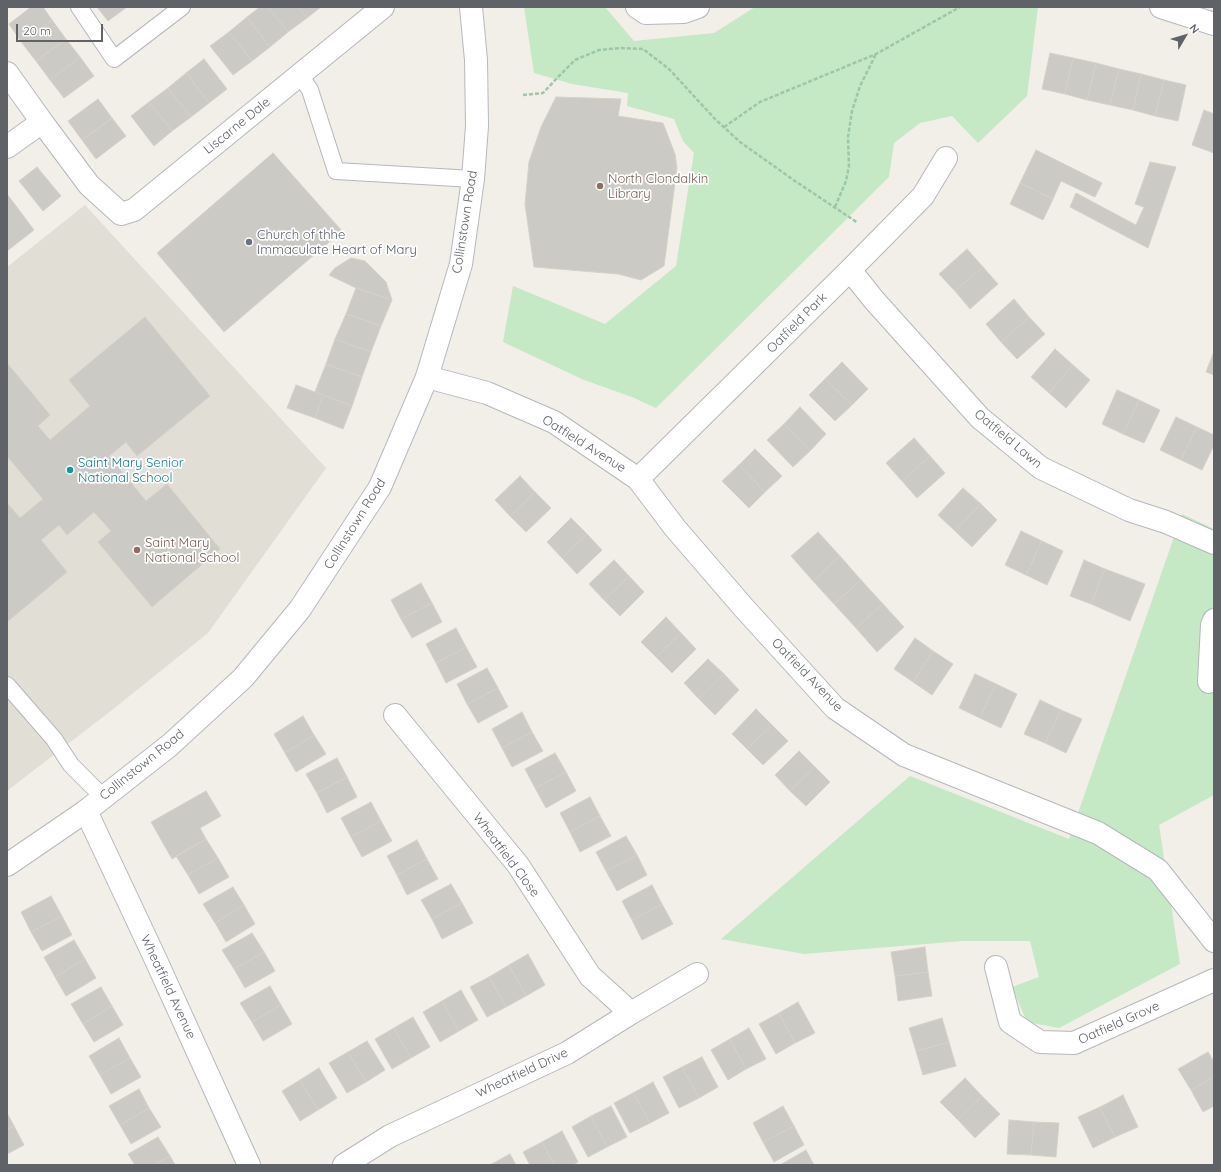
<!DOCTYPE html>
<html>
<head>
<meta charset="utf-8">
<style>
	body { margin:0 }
	#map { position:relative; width:1221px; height:1172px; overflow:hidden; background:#f1efe8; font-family:Quicksand,sans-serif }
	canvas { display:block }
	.frame { position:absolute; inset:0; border:8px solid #5f6368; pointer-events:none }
	.north { position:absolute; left:1165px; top:16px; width:40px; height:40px; -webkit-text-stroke:3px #fff; paint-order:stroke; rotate:52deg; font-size:11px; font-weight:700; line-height:16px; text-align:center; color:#5f6368 }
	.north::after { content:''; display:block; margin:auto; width:14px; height:18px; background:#5f6368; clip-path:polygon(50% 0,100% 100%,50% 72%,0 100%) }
	.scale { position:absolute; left:16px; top:24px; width:87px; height:18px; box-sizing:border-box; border:2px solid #5f6368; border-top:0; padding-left:5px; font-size:12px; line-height:14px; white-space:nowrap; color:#5f6368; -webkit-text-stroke:3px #fff; paint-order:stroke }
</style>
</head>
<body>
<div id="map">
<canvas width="1221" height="1172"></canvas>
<div class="frame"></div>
<div class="north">N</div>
<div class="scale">20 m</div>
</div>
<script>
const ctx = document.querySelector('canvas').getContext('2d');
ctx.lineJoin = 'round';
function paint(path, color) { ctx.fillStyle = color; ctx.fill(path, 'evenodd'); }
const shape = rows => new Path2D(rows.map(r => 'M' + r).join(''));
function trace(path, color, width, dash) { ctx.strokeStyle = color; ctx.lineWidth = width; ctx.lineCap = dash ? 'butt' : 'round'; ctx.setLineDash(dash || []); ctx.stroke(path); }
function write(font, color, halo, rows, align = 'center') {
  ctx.font = font + ' Quicksand,sans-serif'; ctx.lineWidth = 3.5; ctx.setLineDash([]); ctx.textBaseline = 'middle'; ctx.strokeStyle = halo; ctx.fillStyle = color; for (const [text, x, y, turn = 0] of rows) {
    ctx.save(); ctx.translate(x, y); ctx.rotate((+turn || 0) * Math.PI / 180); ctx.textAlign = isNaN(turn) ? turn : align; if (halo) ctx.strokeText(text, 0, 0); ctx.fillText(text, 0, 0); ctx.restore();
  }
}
paint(shape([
	[85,205,326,468,208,633,112,710,7,791,7,267]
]), '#e1ded6');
paint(shape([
	[524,7,605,7,634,41,714,33,755,7,1038,7,1027,96,978,143,952,116,920,123,894,143,889,177,656,408,632,397,584,380,503,342,513,286,605,324,676,266,694,153,683,141,674,119,627,106,628,93,572,84,534,73],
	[1182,514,1214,529,1214,795,1159,825,1180,964,1059,1028,1027,1022,1012,987,1039,977,1030,941,962,941,804,954,721,939,910,776,1069,839]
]), '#c5e8c5');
const building = shape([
	[31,7,43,7,52,20,22,43,9,24,31,7],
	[97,7,127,7,108,21,97,7],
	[260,7,268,7,288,32,270,47,247,17,260,7],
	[268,7,298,7,307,18,288,32,268,7],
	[298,7,321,7,307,18,298,7],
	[247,17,270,47,252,61,229,32,247,17],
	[52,20,66,39,36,61,22,43,52,20],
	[229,32,252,61,233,75,210,46,229,32],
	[66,39,80,57,50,80,36,61,66,39],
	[1050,53,1073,58,1065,94,1042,89,1050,53],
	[80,57,94,76,64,98,50,80,80,57],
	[1073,58,1096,63,1087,100,1065,94,1073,58],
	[204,59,227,89,209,103,186,73,204,59],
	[1096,63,1119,69,1110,105,1087,100,1096,63],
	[1119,69,1141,74,1133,110,1110,105,1119,69],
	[186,73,209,103,191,117,168,88,186,73],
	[1141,74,1164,80,1155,116,1133,110,1141,74],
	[1164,80,1186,85,1178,121,1155,116,1164,80],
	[168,88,191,117,172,131,149,102,168,88],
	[556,97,621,99,618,116,663,123,675,154,677,168,664,266,641,280,618,274,534,267,525,204,529,162,541,127,556,97],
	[98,99,112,118,82,140,68,121,98,99],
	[149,102,172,131,154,146,131,116,149,102],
	[1204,110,1214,114,1214,153,1192,145,1204,110],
	[112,118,126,136,96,159,82,140,112,118],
	[1036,150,1102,183,1095,197,1061,181,1053,199,1020,183,1036,150],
	[273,153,342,231,224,332,157,253,273,153],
	[1150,162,1176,167,1148,248,1070,207,1076,193,1136,225,1144,207,1135,204,1150,162],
	[37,167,61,196,43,211,19,181,37,167],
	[1020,183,1053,199,1043,220,1010,204,1020,183],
	[7,194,34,230,7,251,7,194],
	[967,249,983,267,955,291,939,274,967,249],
	[351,258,365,261,386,282,392,300,356,288,329,275,335,268,351,258],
	[983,267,998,284,970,309,955,291,983,267],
	[356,288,392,300,381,326,346,314,356,288],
	[1014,299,1029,317,1001,342,986,324,1014,299],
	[346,314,381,326,371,352,335,339,346,314],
	[145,317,210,396,137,456,126,442,109,456,146,501,167,484,220,549,152,607,98,542,111,531,94,512,67,535,59,525,41,540,67,572,7,622,7,503,20,518,43,499,7,456,7,363,50,415,38,426,50,440,90,406,69,380,145,317],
	[1029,317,1045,334,1017,359,1001,342,1029,317],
	[335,339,371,352,362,377,326,364,335,339],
	[1055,349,1073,365,1049,393,1031,377,1055,349],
	[1214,351,1214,375,1206,372,1214,351],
	[842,362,868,389,852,405,825,379,842,362],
	[326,364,362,377,352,406,315,392,326,364],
	[1073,365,1090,380,1066,408,1049,393,1073,365],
	[825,379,852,405,835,421,809,395,825,379],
	[296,385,323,395,315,418,287,408,296,385],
	[1117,390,1139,400,1123,434,1102,424,1117,390],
	[323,395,352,406,343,429,315,418,323,395],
	[1139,400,1160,410,1144,443,1123,434,1139,400],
	[800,407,826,434,810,451,784,424,800,407],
	[1176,417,1197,427,1181,460,1160,450,1176,417],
	[784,424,810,451,793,467,767,440,784,424],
	[1197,427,1214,435,1214,445,1202,470,1181,460,1197,427],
	[914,438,930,456,902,481,886,463,914,438],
	[755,449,782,476,765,492,739,465,755,449],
	[930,456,945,473,917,498,902,481,930,456],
	[739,465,765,492,749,508,722,481,739,465],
	[520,476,535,492,510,516,495,500,520,476],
	[963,488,981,504,955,531,938,515,963,488],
	[535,492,551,508,526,532,510,516,535,492],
	[981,504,997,520,972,547,955,531,981,504],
	[571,518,587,534,562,558,547,542,571,518],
	[1021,531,1042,541,1026,575,1005,565,1021,531],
	[818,532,840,556,813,581,791,556,818,532],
	[587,534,602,550,577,574,562,558,587,534],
	[1042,541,1063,551,1047,585,1026,575,1042,541],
	[840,556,861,580,834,604,813,581,840,556],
	[614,560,629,576,604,600,589,584,614,560],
	[1084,560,1105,569,1091,604,1070,596,1084,560],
	[1105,569,1145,584,1130,621,1091,604,1105,569],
	[629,576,644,592,620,616,604,600,629,576],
	[861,580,883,604,856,628,834,604,861,580],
	[421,583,432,603,401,619,391,600,421,583],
	[432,603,442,622,412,638,401,619,432,603],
	[883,604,904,627,877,652,856,628,883,604],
	[666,617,681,633,656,657,641,642,666,617],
	[456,628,466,647,436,663,426,644,456,628],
	[681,633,696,649,672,673,656,657,681,633],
	[915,638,933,651,913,682,894,669,915,638],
	[466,647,477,667,446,683,436,663,466,647],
	[933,651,953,664,932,695,913,682,933,651],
	[708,659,724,674,699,699,684,683,708,659],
	[487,668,498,688,467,704,457,684,487,668],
	[724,674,739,690,715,715,699,699,724,674],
	[975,674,996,684,980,718,959,708,975,674],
	[996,684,1017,694,1001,728,980,718,996,684],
	[498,688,508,707,478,723,467,704,498,688],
	[1040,700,1061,710,1045,743,1024,734,1040,700],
	[756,709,772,725,747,749,732,734,756,709],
	[1061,710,1082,719,1066,753,1045,743,1061,710],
	[522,712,532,732,502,748,492,729,522,712],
	[303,716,314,735,285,753,274,734,303,716],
	[772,725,788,741,763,765,747,749,772,725],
	[532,732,543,751,512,767,502,748,532,732],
	[314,735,326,754,296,772,285,753,314,735],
	[799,751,815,767,790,791,775,775,799,751],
	[555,753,566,772,535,788,525,769,555,753],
	[337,758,347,777,317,793,306,774,337,758],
	[815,767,830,782,806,806,790,791,815,767],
	[566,772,576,791,546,808,535,788,566,772],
	[347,777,357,797,327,813,317,793,347,777],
	[206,791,221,816,200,828,206,839,172,859,151,822,206,791],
	[590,797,600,816,570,832,560,813,590,797],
	[371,802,381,821,351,837,341,818,371,802],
	[600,816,611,836,580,852,570,832,600,816],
	[381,821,392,841,362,857,351,837,381,821],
	[626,836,637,855,606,871,596,852,626,836],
	[206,839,218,858,188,875,176,856,206,839],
	[417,840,427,859,397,875,387,856,417,840],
	[637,855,647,875,617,891,606,871,637,855],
	[218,858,229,877,199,894,188,875,218,858],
	[427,859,438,879,407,895,397,875,427,859],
	[451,884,462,903,432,919,421,900,451,884],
	[652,885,662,904,632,920,622,901,652,885],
	[233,887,244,905,215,923,203,904,233,887],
	[51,896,62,916,31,932,21,912,51,896],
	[462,903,473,923,442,939,432,919,462,903],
	[662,904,673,924,642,940,632,920,662,904],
	[244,905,255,924,226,942,215,923,244,905],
	[62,916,72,935,42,951,31,932,62,916],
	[252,933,264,952,234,969,222,950,252,933],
	[74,940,85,959,55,977,44,957,74,940],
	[925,947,928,972,895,976,891,952,925,947],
	[264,952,275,971,245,988,234,969,264,952],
	[528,954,545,985,526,996,509,965,528,954],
	[85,959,96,978,66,996,55,977,85,959],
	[509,965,526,996,506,1007,489,977,509,965],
	[928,972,932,996,898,1001,895,976,928,972],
	[489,977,506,1007,487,1017,470,987,489,977],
	[270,986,281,1005,252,1022,240,1003,270,986],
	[101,987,112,1006,83,1024,71,1004,101,987],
	[461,990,478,1020,459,1031,442,1001,461,990],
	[442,1001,459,1031,440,1042,423,1012,442,1001],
	[798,1002,815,1033,795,1043,779,1013,798,1002],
	[281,1005,292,1024,263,1041,252,1022,281,1005],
	[112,1006,123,1025,94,1042,83,1024,112,1006],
	[779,1013,795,1043,776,1054,759,1024,779,1013],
	[413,1017,430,1047,411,1058,394,1028,413,1017],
	[942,1018,949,1042,916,1051,909,1028,942,1018],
	[394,1028,411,1058,392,1069,375,1039,394,1028],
	[749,1028,766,1059,746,1069,730,1039,749,1028],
	[119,1038,130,1058,100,1075,89,1056,119,1038],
	[730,1039,746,1069,728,1080,711,1050,730,1039],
	[367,1041,385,1070,366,1082,348,1052,367,1041],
	[949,1042,956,1066,923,1075,916,1051,949,1042],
	[348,1052,366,1082,347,1093,329,1063,348,1052],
	[1208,1052,1214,1062,1214,1077,1191,1090,1178,1069,1208,1052],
	[702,1057,718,1087,699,1098,682,1067,702,1057],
	[130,1058,141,1077,111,1094,100,1075,130,1058],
	[682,1067,699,1098,679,1108,663,1077,682,1067],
	[319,1068,337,1098,318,1110,300,1080,319,1068],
	[1214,1077,1214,1106,1203,1112,1191,1090,1214,1077],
	[965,1078,982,1096,958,1120,940,1102,965,1078],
	[300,1080,318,1110,300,1121,282,1091,300,1080],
	[653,1082,669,1113,650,1123,633,1093,653,1082],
	[139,1089,149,1108,120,1125,109,1106,139,1089],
	[633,1093,650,1123,630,1133,614,1103,633,1093],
	[1123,1095,1138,1127,1115,1137,1100,1107,1123,1095],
	[982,1096,1000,1114,975,1138,958,1120,982,1096],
	[611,1106,627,1137,607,1147,591,1116,611,1106],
	[783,1106,794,1126,763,1142,753,1123,783,1106],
	[1100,1107,1115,1137,1093,1148,1078,1117,1100,1107],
	[149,1108,161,1127,131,1144,120,1125,149,1108],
	[7,1113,14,1126,7,1130,7,1113],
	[591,1116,607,1147,588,1157,572,1127,591,1116],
	[1009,1120,1034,1122,1031,1155,1007,1154,1009,1120],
	[1034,1122,1059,1123,1056,1157,1031,1155,1034,1122],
	[14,1126,24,1145,7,1154,7,1130,14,1126],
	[794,1126,804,1145,774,1162,763,1142,794,1126],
	[562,1131,578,1162,572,1165,554,1165,542,1142,562,1131],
	[158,1137,170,1156,154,1165,135,1165,128,1154,158,1137],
	[542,1142,554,1165,530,1165,523,1152,542,1142],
	[806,1150,814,1165,780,1165,806,1150],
	[510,1154,516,1165,490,1165,510,1154],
	[170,1156,175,1165,154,1165,170,1156]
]);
paint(building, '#cccac5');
trace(building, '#d6d1c6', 1);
const lane = shape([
	[79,7,114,59,182,7],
	[300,75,310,90,336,171,473,179],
	[7,685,54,739,71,765,103,797]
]);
const street = shape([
	[637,7,646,13,684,12,698,7],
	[1161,7,1214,24],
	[7,73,42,122,7,147],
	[42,122,89,185,121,214,134,210,383,7],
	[850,270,874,300,980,418,1041,468,1129,510,1166,522,1214,543],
	[427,377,487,393,554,422,638,479,675,528,744,608,835,708,904,755,1098,833,1158,870,1214,941],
	[638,479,850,270,923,196,946,158],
	[1209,682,1212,625,1214,620],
	[395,715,518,865,590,976,631,1013],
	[86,811,155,958,249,1165],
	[996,967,1010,1022,1040,1042,1074,1043,1214,980],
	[344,1165,390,1136,567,1053,631,1013,697,974]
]);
const secondary = shape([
	[7,865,86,811,170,745,243,678,300,609,380,487,427,377,461,264,473,179,477,126,476,60,471,7]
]);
trace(lane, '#b5b8bc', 18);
trace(street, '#b5b8bc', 24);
trace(secondary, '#b6babf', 24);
trace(shape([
	[523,95,543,93,559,76,575,60,599,50,621,48,643,49,669,69,715,119,740,142,795,181,858,223],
	[724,127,760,102,876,54,960,7],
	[835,207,846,181,849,166,848,137,852,111,860,86,876,54]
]), '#9cc7a9', 2.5, [4, 2]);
trace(lane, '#fff', 16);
trace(street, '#fff', 22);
trace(secondary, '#fff', 22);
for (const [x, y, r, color] of [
	[600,186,4,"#8d6e63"],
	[249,242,4,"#6b7280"],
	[70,470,4,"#0f9aa8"],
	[137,550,4,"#8d6e63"]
]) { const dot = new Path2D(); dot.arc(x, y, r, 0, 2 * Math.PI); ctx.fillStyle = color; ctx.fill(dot); trace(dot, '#fff', 1.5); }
write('13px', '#5f6368', '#fff', [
	["Liscarne Dale",237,126,-39],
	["Collinstown Road",465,222,-81],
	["Oatfield Park",797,323,-45],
	["Oatfield Lawn",1008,439,40],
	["Oatfield Avenue",584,444,32],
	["Collinstown Road",355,524,-58],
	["Oatfield Avenue",807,675,46],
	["Collinstown Road",142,765,-39],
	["Wheatfield Close",506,855,53],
	["Wheatfield Avenue",168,987,65],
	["Oatfield Grove",1119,1023,-24],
	["Wheatfield Drive",522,1073,-25]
]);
write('13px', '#785e54', '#fff', [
	["North Clondalkin",608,179],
	["Library",608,194],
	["Saint Mary",145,543],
	["National School",145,558]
], 'left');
write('13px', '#5b616d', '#fff', [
	["Church of thhe",257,235],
	["Immaculate Heart of Mary",257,250]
], 'left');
write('13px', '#0d838f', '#fff', [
	["Saint Mary Senior",78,463],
	["National School",78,478]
], 'left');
</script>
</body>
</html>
